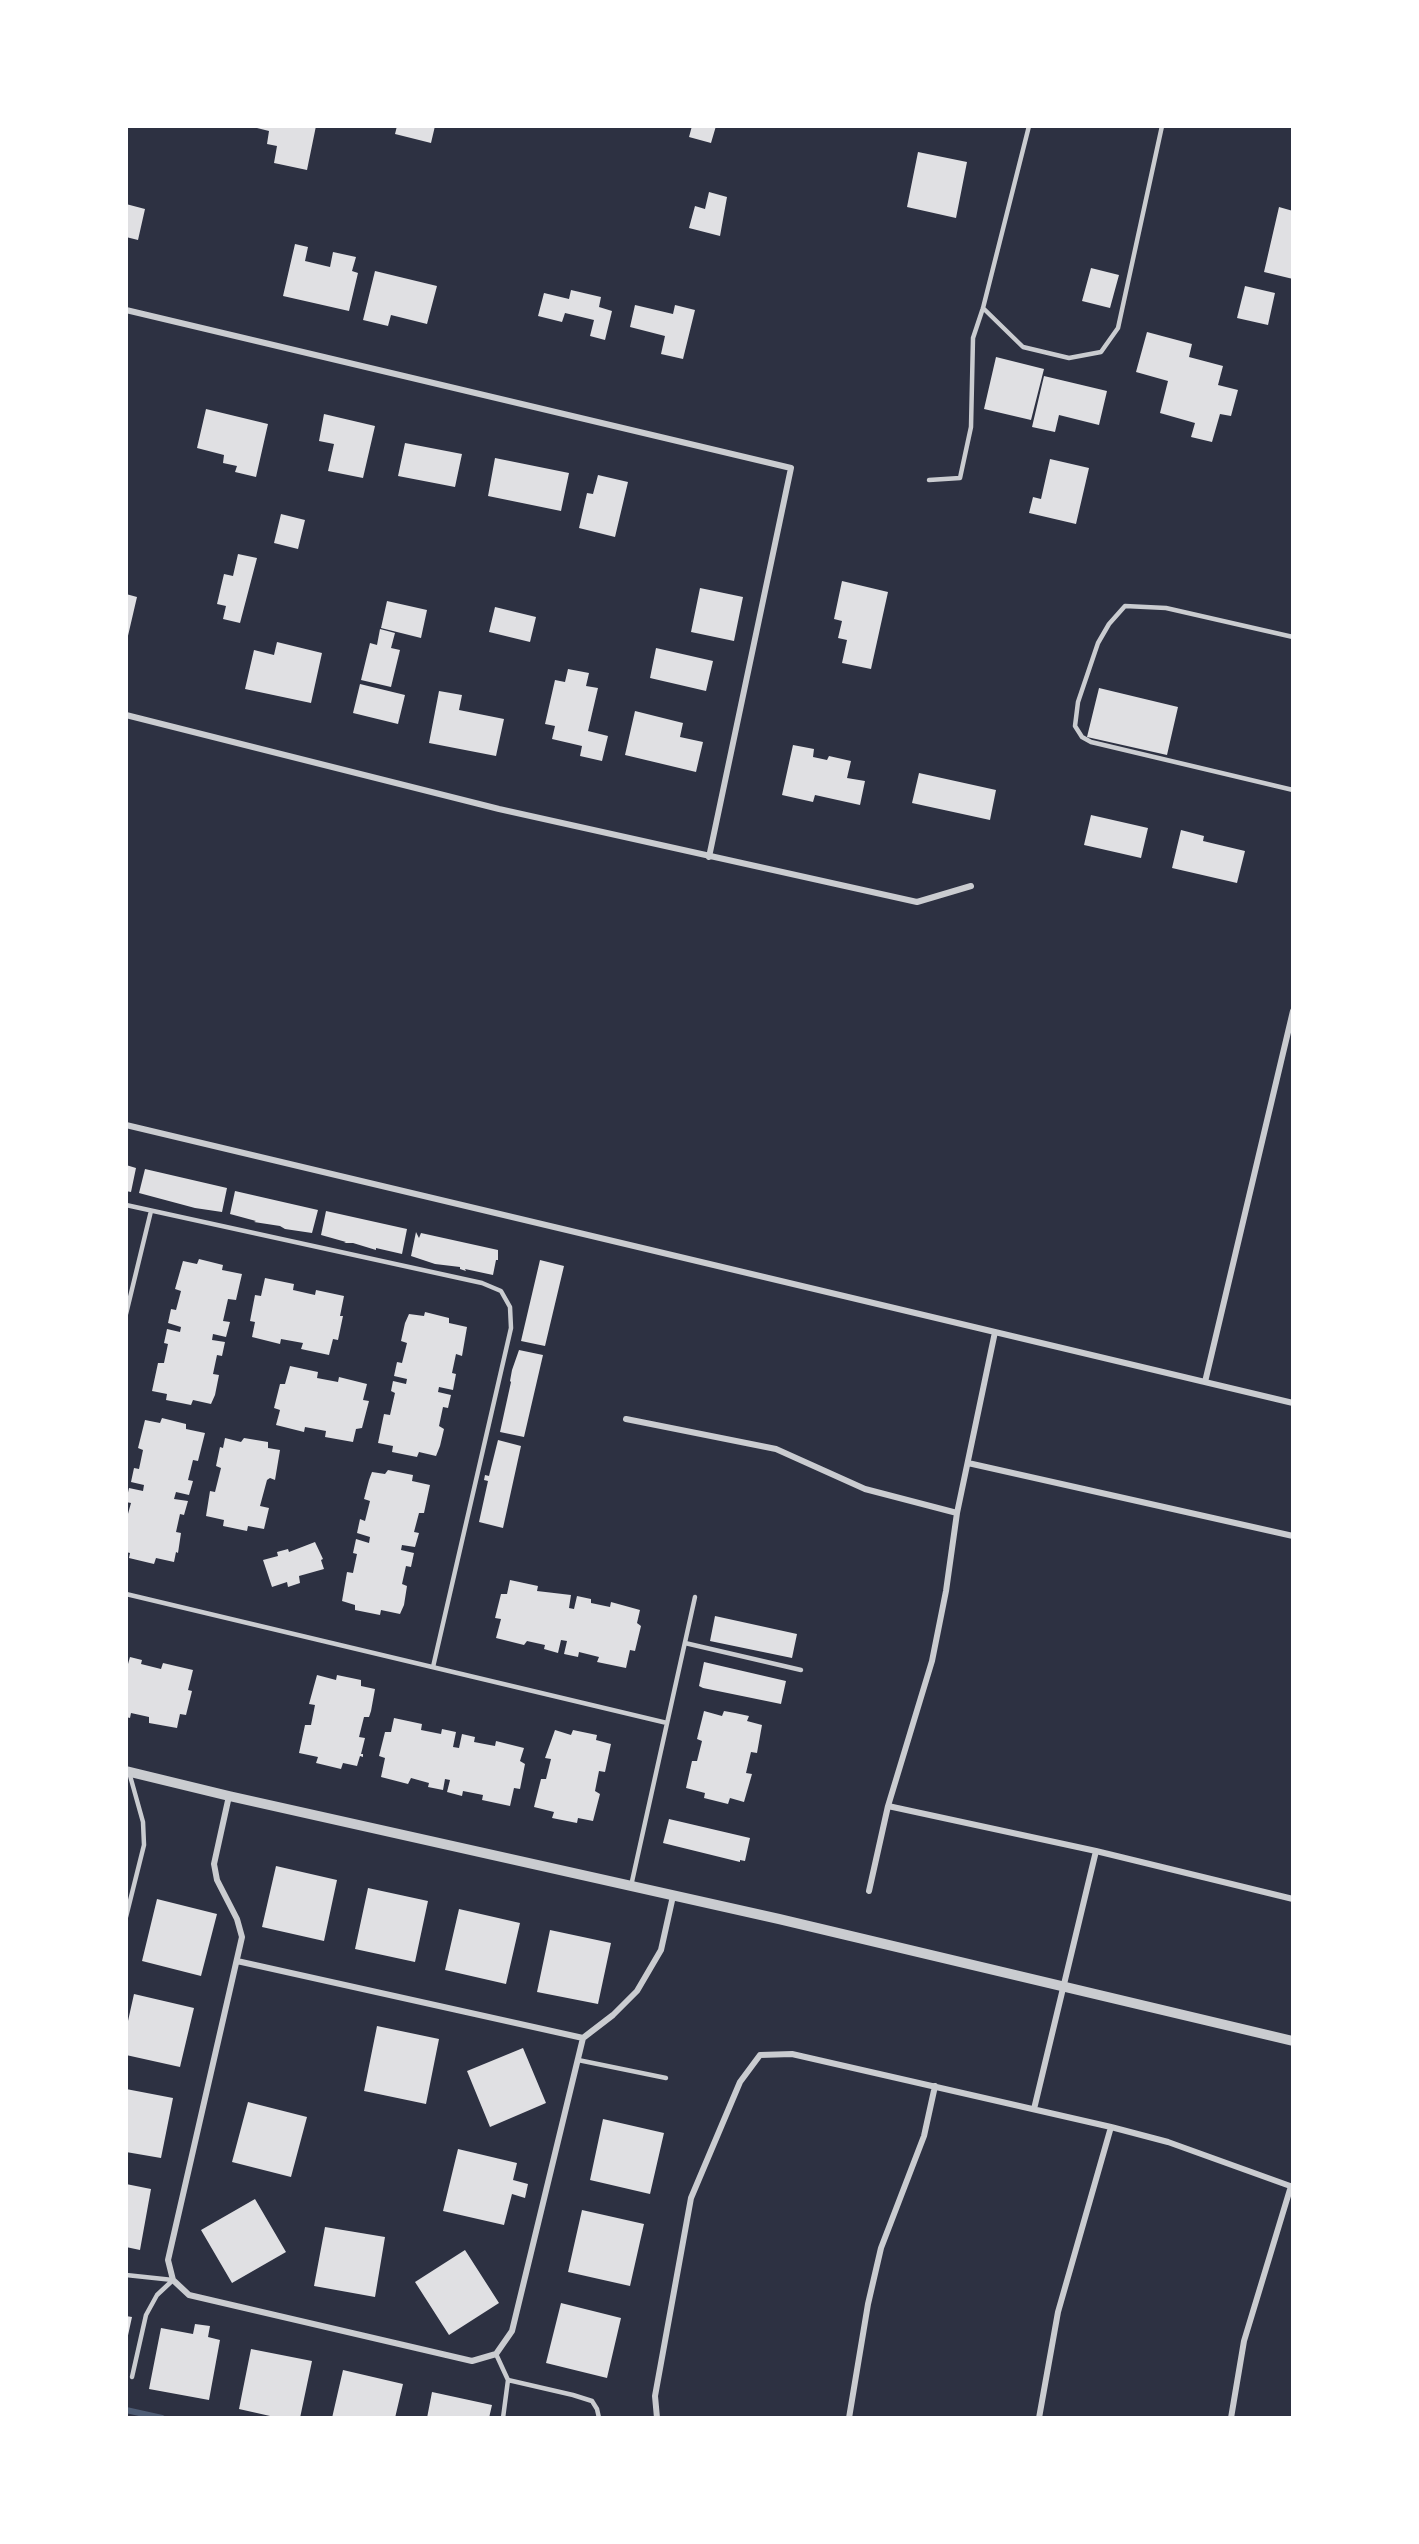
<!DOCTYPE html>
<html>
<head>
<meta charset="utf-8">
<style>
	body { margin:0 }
	#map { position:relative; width:1419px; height:2544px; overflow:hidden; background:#2d3142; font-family:Poppins,sans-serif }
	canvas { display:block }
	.frame { position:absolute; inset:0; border:128px solid #fff; pointer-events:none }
</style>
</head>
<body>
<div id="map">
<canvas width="1419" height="2544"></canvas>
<div class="frame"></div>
</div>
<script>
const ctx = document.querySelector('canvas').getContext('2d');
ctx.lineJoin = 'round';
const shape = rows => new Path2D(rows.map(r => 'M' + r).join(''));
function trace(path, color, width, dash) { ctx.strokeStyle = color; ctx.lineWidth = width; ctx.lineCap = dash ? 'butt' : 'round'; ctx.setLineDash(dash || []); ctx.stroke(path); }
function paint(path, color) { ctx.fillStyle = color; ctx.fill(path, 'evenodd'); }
trace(shape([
	[126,2410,162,2418]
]), '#4f5d75', 6);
paint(shape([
	[249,126,316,126,307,170,274,163,277,146,267,144,269,131],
	[397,126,435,126,431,143,395,134],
	[692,126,716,126,711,143,689,137],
	[918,152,967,162,956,218,907,207],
	[709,192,727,197,720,236,689,228,695,206,705,209],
	[126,204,145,209,138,240,126,237],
	[1279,207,1293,211,1293,279,1264,272],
	[295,244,308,247,305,261,330,267,333,252,356,257,352,271,358,273,349,311,283,296],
	[1091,268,1119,275,1110,308,1082,301],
	[375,271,437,286,427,324,391,315,388,326,363,320],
	[1245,286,1275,293,1268,325,1237,318],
	[571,290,601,297,599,307,612,311,605,340,590,336,594,320,565,313,562,322,538,316,544,293,569,299],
	[635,305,673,314,675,305,695,310,683,359,661,354,665,336,630,327],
	[1147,332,1192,344,1189,357,1223,366,1218,385,1238,390,1231,416,1220,414,1212,442,1191,437,1195,423,1160,413,1168,381,1136,372],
	[996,357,1044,369,1031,420,984,409],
	[1044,376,1107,391,1099,425,1059,415,1055,432,1032,427],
	[206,409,268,424,256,477,235,472,237,466,223,463,224,455,197,448],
	[324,414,375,426,363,478,328,471,334,444,319,441],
	[405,443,462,454,455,487,398,476],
	[495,458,569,473,561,511,488,496],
	[1050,459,1089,468,1076,524,1029,513,1033,497,1041,499],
	[598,475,628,482,615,537,579,528,587,493,593,494],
	[281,514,305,520,298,549,274,543],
	[238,554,257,558,240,623,223,619,226,606,217,604,224,574,233,576],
	[842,581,888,592,871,669,842,663,847,640,838,638,842,621,834,619],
	[700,588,743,597,734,641,691,632],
	[126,594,137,597,127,640,126,640],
	[387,601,427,610,421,638,381,628],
	[495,607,536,617,530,642,489,632],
	[380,629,395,633,391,648,400,650,391,687,361,680,370,643,377,645],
	[277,642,322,653,311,703,245,689,254,650,274,655],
	[656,648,713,661,706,691,650,678],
	[568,669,589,673,586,686,598,688,588,731,608,736,602,761,580,756,582,746,552,739,555,726,545,724,555,680,565,682],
	[360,684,405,695,398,724,353,713],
	[1099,688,1178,707,1167,755,1087,737],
	[439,691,462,695,459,710,504,719,496,756,429,743],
	[635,711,683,723,680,737,703,742,696,772,625,755],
	[793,745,814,749,813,757,827,760,829,756,851,761,847,778,865,781,860,805,815,795,813,802,782,795],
	[919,773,996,790,990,820,912,803],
	[1091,815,1148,828,1141,858,1084,845],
	[1181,830,1204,836,1203,841,1245,851,1237,883,1172,868],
	[126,1165,136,1168,131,1192,126,1191],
	[145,1169,227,1188,222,1212,195,1208,139,1193],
	[235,1191,318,1210,312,1233,285,1229,280,1226,254,1222,256,1221,230,1214],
	[326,1211,407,1229,402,1254,376,1248,376,1250,353,1243,344,1243,346,1242,321,1235],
	[416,1232,419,1238,421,1233,498,1250,498,1260,496,1260,493,1275,465,1269,466,1271,460,1269,460,1267,435,1264,411,1256],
	[199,1259,223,1265,222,1270,242,1274,236,1300,228,1299,223,1321,230,1322,226,1337,213,1334,212,1340,225,1342,222,1356,217,1355,213,1374,219,1375,215,1395,211,1404,193,1400,191,1405,166,1400,167,1394,152,1391,158,1363,164,1363,168,1344,164,1343,167,1329,180,1332,181,1327,168,1323,171,1309,176,1310,181,1291,175,1289,183,1261,197,1264],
	[540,1260,564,1266,545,1346,521,1341],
	[265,1278,294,1284,293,1290,315,1295,316,1290,344,1296,340,1316,343,1316,338,1340,333,1339,329,1355,301,1349,303,1343,281,1339,280,1344,252,1337,255,1322,250,1321,255,1295,261,1296],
	[425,1312,449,1318,449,1323,467,1327,462,1356,456,1354,452,1373,456,1374,453,1390,439,1387,438,1392,451,1395,448,1408,443,1407,439,1426,444,1429,440,1446,436,1456,419,1452,417,1457,392,1452,393,1446,378,1443,384,1414,390,1415,395,1393,391,1391,393,1381,406,1384,407,1379,394,1376,397,1362,402,1363,407,1343,401,1341,405,1323,409,1314,424,1316],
	[519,1350,543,1355,524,1437,500,1432,511,1382,510,1381,512,1370],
	[290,1366,318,1372,317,1378,338,1382,339,1377,367,1384,363,1400,369,1401,362,1428,356,1429,353,1442,325,1437,326,1431,305,1427,304,1432,276,1425,280,1410,274,1408,280,1384,285,1384],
	[162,1418,186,1424,186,1429,205,1433,198,1461,193,1460,188,1480,193,1481,189,1495,176,1492,174,1499,188,1501,184,1515,180,1514,176,1532,181,1533,178,1553,176,1552,174,1562,156,1558,154,1564,129,1558,130,1553,126,1552,126,1521,131,1503,126,1502,129,1488,143,1491,144,1485,131,1482,134,1468,139,1469,143,1450,138,1448,145,1420,160,1423],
	[225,1438,241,1442,244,1438,268,1442,268,1448,280,1450,275,1480,270,1478,267,1480,260,1506,269,1508,264,1529,248,1526,247,1531,223,1526,224,1520,206,1516,210,1491,215,1492,221,1468,216,1466,220,1447,223,1448],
	[498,1440,521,1446,503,1528,479,1522,488,1481,484,1480,485,1475,489,1476],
	[388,1470,413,1475,412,1481,430,1485,424,1513,419,1513,414,1532,419,1533,415,1547,402,1545,401,1550,414,1553,411,1567,406,1566,402,1584,407,1586,404,1605,400,1614,381,1610,380,1615,355,1610,355,1605,342,1601,347,1572,353,1573,357,1554,353,1553,356,1539,369,1543,370,1537,357,1533,360,1519,365,1521,370,1501,364,1499,369,1480,372,1472,385,1474],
	[315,1542,323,1559,321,1560,324,1569,299,1576,300,1583,288,1587,287,1582,272,1587,263,1560,278,1556,277,1552,288,1549,289,1552],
	[510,1580,538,1586,537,1591,571,1595,569,1608,574,1609,577,1596,591,1599,591,1603,610,1607,611,1602,640,1610,637,1623,641,1626,635,1651,630,1650,626,1668,597,1662,599,1657,579,1652,578,1657,564,1654,567,1641,561,1640,558,1653,544,1649,545,1645,527,1641,524,1645,496,1638,501,1619,495,1618,501,1594,507,1594],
	[715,1616,797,1634,792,1658,710,1641],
	[130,1657,142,1660,141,1664,161,1669,163,1663,193,1670,188,1690,192,1691,186,1715,180,1714,177,1728,149,1723,149,1717,131,1713,130,1718,126,1717,126,1671],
	[704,1662,786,1681,781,1704,703,1688,699,1686],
	[317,1675,336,1680,337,1675,361,1680,361,1686,375,1689,371,1711,369,1717,364,1717,359,1737,365,1738,361,1754,363,1754,363,1757,360,1756,357,1766,343,1763,341,1769,316,1763,318,1757,299,1753,305,1725,311,1725,315,1705,309,1704],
	[704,1711,722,1716,724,1711,735,1713,749,1716,747,1721,762,1725,757,1753,751,1752,746,1773,752,1774,744,1802,730,1798,728,1804,704,1798,705,1793,686,1788,692,1761,697,1761,702,1741,697,1739],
	[394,1718,422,1724,421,1730,441,1734,442,1729,456,1732,453,1747,459,1748,462,1734,475,1737,474,1742,495,1746,496,1741,524,1748,520,1761,525,1764,520,1789,514,1788,510,1806,482,1800,483,1795,463,1791,462,1796,447,1792,450,1780,445,1779,443,1790,428,1787,429,1783,411,1778,408,1784,381,1777,385,1758,379,1756,385,1732,391,1732],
	[555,1730,571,1735,573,1730,597,1735,596,1740,611,1744,605,1772,599,1771,595,1791,600,1794,593,1821,578,1818,577,1823,552,1818,554,1812,534,1807,541,1779,546,1779,551,1759,545,1758],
	[669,1819,750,1838,745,1861,740,1860,740,1862,663,1843],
	[276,1866,337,1880,324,1941,262,1927],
	[368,1888,428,1901,415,1962,355,1949],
	[157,1899,217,1914,201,1976,142,1961],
	[459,1909,520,1923,506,1984,445,1970],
	[550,1930,611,1943,598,2004,537,1992],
	[134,1994,194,2008,180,2067,126,2055,126,2030],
	[377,2026,439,2039,426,2104,364,2091],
	[523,2048,546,2103,490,2127,467,2071],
	[126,2089,173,2098,161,2158,126,2152],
	[248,2102,307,2117,291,2177,232,2162],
	[603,2119,664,2133,650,2194,590,2180],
	[458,2149,517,2163,513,2180,528,2184,525,2198,512,2194,504,2225,443,2211],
	[126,2184,151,2189,140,2250,126,2247],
	[255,2199,286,2252,232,2283,201,2230],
	[582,2210,644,2224,630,2286,568,2272],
	[325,2227,385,2237,375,2297,314,2286],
	[465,2250,499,2303,449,2335,415,2282],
	[561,2303,621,2318,607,2378,546,2363],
	[126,2316,132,2317,127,2340,126,2340],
	[195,2324,210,2326,208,2337,220,2340,209,2400,149,2389,161,2328,193,2334],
	[251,2349,312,2361,300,2418,279,2418,239,2409],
	[343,2370,403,2384,395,2418,332,2418],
	[432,2392,492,2405,489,2418,427,2418]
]), '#e0e0e3');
trace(shape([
	[983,308,1023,347,1069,358,1101,352,1118,328,1162,126],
	[929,480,960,478,971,427,973,338,983,308,1029,126],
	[1293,637,1166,608,1125,606,1109,624,1098,643,1078,702,1075,726,1082,737,1091,742,1293,790],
	[126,1205,482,1283,501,1291,510,1307,511,1328,433,1667],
	[126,1314,151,1211],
	[126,1594,667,1723],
	[685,1643,801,1670],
	[631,1886,695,1597],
	[126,1917,144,1845,143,1822,129,1772],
	[578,2060,666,2078],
	[126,2275,173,2280],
	[496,2354,508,2380,503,2418],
	[132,2377,146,2315,157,2295,173,2280],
	[508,2380,573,2395,592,2401,597,2409,599,2418]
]), '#caccd0', 4.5);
trace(shape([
	[126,310,791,468,709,857],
	[126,715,499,809,917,902,971,886],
	[126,1125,1293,1403],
	[1205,1382,1293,1011],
	[626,1419,776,1449,865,1489,957,1513],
	[968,1463,1293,1536],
	[229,1796,214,1864,217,1880,237,1919,242,1937,168,2260,173,2280,189,2295,472,2361,496,2354,512,2331,583,2038,613,2015,637,1991,661,1950,673,1896],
	[888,1806,1096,1851,1293,1899],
	[869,1891,888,1806,932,1661,946,1591,957,1513,995,1332],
	[237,1961,583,2038],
	[1034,2109,1096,1851],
	[657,2418,655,2396,691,2198,740,2082,760,2055,792,2054,1111,2127,1168,2142,1293,2187],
	[849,2418,868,2304,881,2248,924,2136,935,2086],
	[1039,2418,1058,2312,1111,2127],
	[1231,2418,1244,2341,1291,2186]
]), '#caccd0', 6);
trace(shape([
	[126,1771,229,1796,779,1919,1293,2041]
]), '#caccd0', 10);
</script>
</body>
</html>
